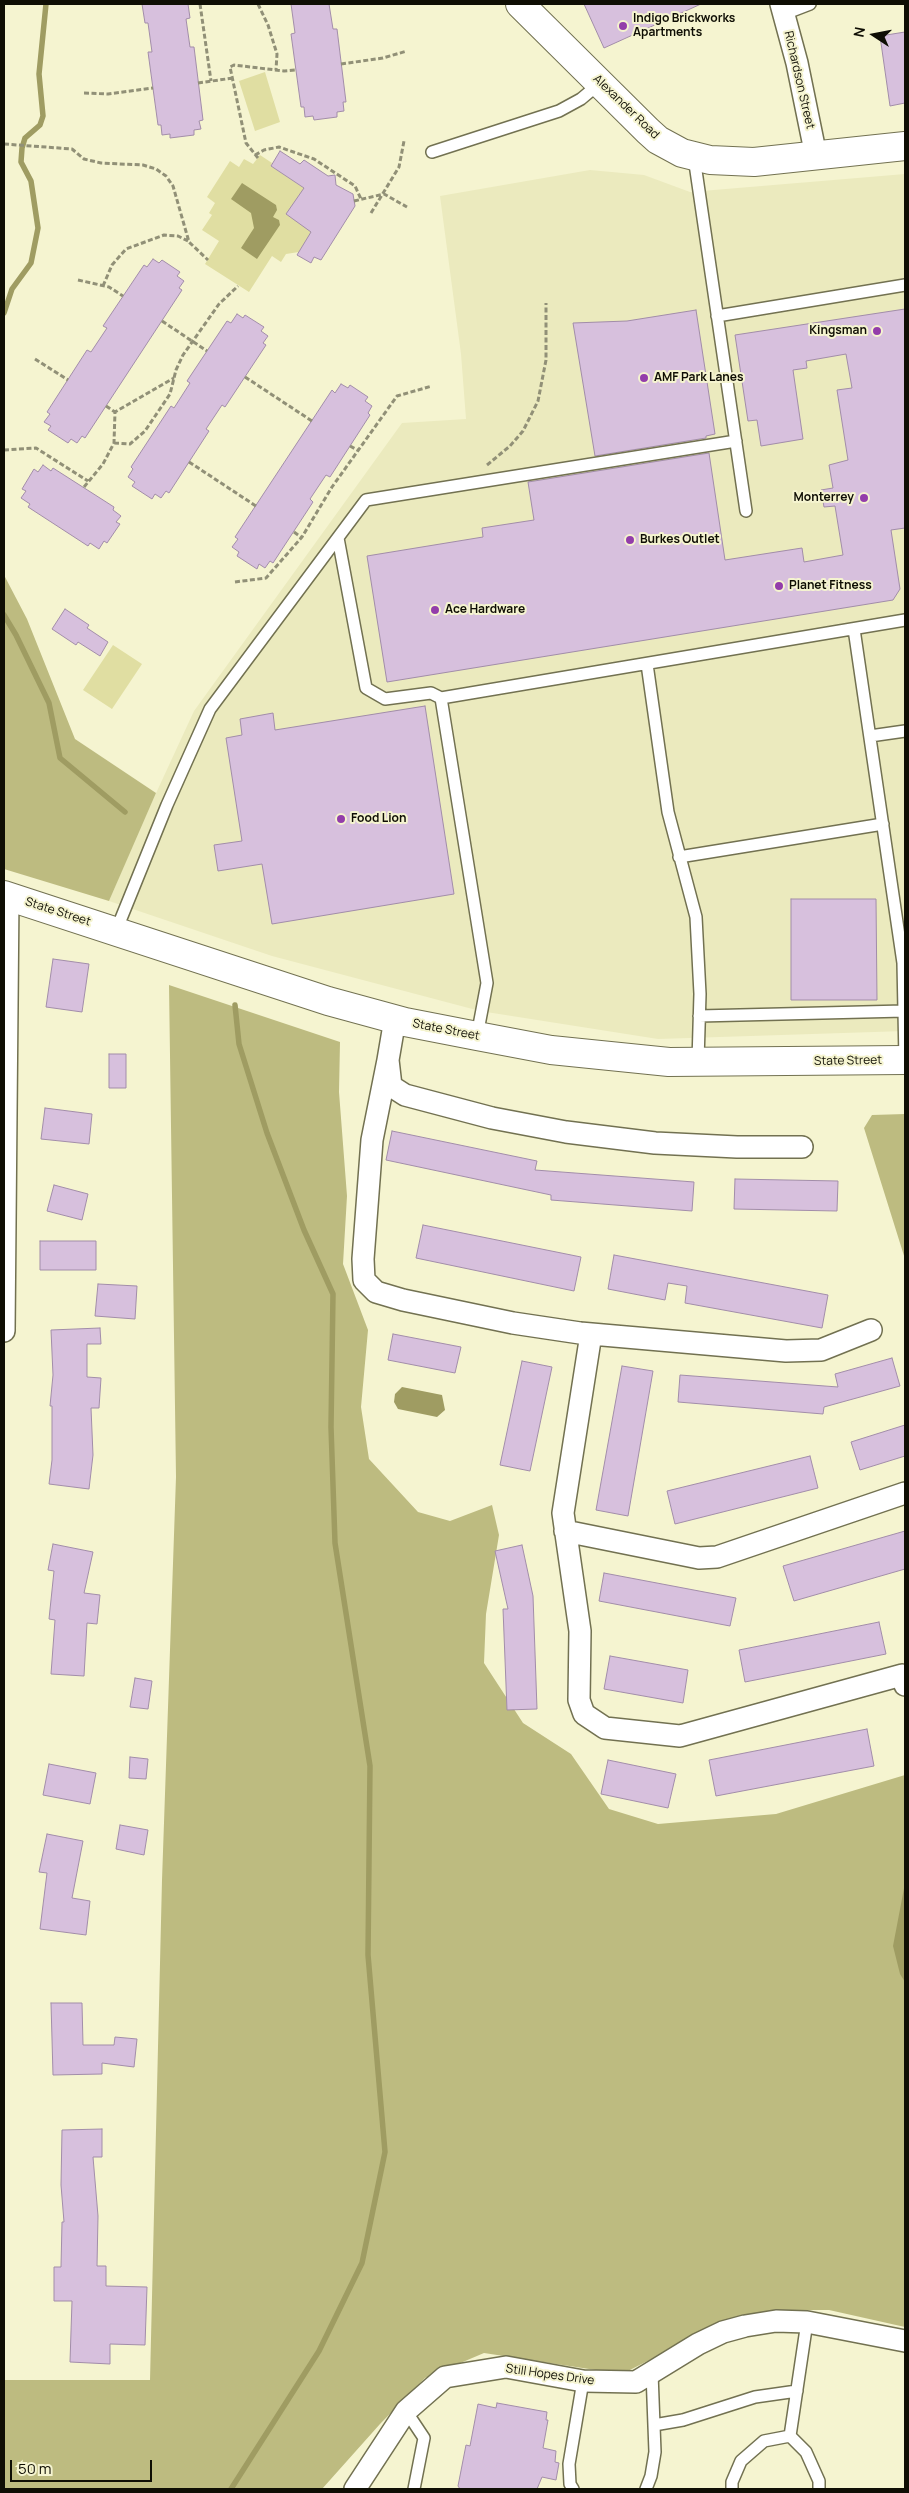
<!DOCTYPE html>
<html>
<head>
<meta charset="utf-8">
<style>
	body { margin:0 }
	#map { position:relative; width:909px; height:2493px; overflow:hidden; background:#f5f4d0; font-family:Manrope,sans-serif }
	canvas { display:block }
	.frame { position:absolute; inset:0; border:5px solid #0f0e04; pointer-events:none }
	.north { position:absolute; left:849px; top:10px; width:50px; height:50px; -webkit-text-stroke:4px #f5f4d0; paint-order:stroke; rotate:281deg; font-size:14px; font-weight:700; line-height:20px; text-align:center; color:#0f0e04 }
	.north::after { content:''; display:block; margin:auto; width:18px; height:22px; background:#0f0e04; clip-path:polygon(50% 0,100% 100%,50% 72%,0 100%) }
	.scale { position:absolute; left:10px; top:2460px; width:142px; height:22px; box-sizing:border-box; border:2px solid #0f0e04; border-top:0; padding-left:6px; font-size:15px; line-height:18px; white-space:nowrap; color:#0f0e04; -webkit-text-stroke:4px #f5f4d0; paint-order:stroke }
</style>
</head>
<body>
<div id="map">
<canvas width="909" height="2493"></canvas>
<div class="frame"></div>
<div class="north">N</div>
<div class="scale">50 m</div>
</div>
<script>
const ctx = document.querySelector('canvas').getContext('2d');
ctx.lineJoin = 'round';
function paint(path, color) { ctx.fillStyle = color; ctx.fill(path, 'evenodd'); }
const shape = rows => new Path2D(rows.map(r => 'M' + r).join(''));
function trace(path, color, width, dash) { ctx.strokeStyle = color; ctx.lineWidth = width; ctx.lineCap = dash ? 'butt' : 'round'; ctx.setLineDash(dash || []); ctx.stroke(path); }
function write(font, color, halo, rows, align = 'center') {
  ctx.font = font + ' Manrope,sans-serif'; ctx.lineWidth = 4; ctx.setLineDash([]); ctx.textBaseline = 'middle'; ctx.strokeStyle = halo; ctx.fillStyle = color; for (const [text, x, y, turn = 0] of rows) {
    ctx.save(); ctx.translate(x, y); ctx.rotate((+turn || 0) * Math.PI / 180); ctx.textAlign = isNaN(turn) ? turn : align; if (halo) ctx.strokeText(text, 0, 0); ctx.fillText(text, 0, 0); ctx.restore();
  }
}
paint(shape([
	[590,170,644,175,690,192,905,174,905,1031,658,1039,480,1011,272,956,109,901,139,830,194,711,402,423,466,419,461,354,440,196]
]), '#ebeabe');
paint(shape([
	[265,72,280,122,255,131,239,81],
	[260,155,272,163,271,166,325,202,327,211,299,252,286,254,281,262,272,256,249,292,205,264,219,241,202,230,212,215,209,213,215,203,207,197,230,161,239,167,244,159,253,164],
	[113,645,142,664,112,709,83,690]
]), '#e0dea2');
paint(shape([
	[4,575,27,619,75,739,156,793,109,901,4,869],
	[169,985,340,1042,339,1092,347,1196,343,1264,368,1330,361,1407,369,1459,418,1512,450,1521,492,1505,499,1535,486,1614,484,1663,523,1723,571,1754,609,1809,658,1824,776,1814,905,1775,905,2327,829,2310,772,2310,718,2325,622,2374,484,2353,425,2378,380,2424,322,2489,4,2489,4,2380,150,2380,162,1880,176,1477],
	[905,1114,905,1259,864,1128,872,1115]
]), '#bdbb80');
paint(shape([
	[242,183,276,205,277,210,273,217,279,220,280,225,257,259,241,248,254,228,251,213,231,199],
	[402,1387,442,1395,445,1410,437,1417,398,1409,394,1402,395,1394],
	[905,1883,905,1982,900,1974,893,1946]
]), '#9f9c62');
trace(shape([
	[4,313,12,289,31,263,38,228,31,181,21,162,22,148,25,138,40,125,43,116,39,74,46,4],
	[4,615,16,635,49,703,60,758,125,812],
	[231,2489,319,2351,362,2263,385,2152,368,1955,370,1766,335,1543,331,1427,333,1294,304,1230,267,1133,239,1044,235,1005]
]), '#9f9c62', 5.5);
const building = shape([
	[142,4,188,4,190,18,186,19,190,47,194,47,203,120,199,121,201,129,194,130,194,135,170,138,170,134,162,135,161,125,158,125,148,52,152,52,148,23,145,23,142,4],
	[291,4,329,4,333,29,337,29,346,102,343,102,344,111,337,112,337,117,314,120,313,116,305,117,304,107,301,107,291,34,295,33,291,4],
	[584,4,701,4,604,48,584,4],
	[905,32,905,103,890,106,880,36,905,32],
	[280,151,300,164,304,160,328,176,335,175,336,185,353,194,355,206,321,260,314,257,311,263,297,255,311,232,286,214,304,188,271,166,280,151],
	[153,259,159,263,162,260,180,272,177,276,184,281,179,288,182,290,85,438,82,436,77,443,71,439,68,443,48,430,51,426,44,422,50,414,47,412,87,350,91,352,107,328,103,326,144,265,147,267,153,259],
	[905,309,905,528,891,530,900,589,893,600,387,682,367,556,483,537,482,528,534,520,528,482,709,453,725,560,802,548,804,562,843,555,835,506,824,507,821,490,833,488,829,465,848,460,837,390,852,388,846,354,806,361,807,368,793,370,803,439,761,446,757,420,748,421,735,335,905,309],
	[696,310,715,434,706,436,706,438,595,456,573,323,627,321,696,310],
	[237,314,243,318,245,315,264,327,261,331,268,336,263,343,266,345,225,407,222,405,206,429,209,431,169,493,166,491,161,498,155,494,152,499,132,486,135,482,128,477,133,469,131,467,171,406,174,408,190,383,187,381,227,321,231,323,237,314],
	[341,384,348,388,350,385,368,397,365,401,372,406,368,413,370,415,330,477,326,475,310,499,313,502,273,563,270,561,265,568,259,564,257,569,237,556,239,552,232,547,238,539,235,537,332,390,335,393,341,384],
	[43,465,51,471,53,468,114,507,113,510,121,516,116,522,120,524,107,543,104,541,99,549,90,543,88,546,28,507,30,504,21,498,26,491,22,489,34,469,38,472,43,465],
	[65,609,89,625,87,628,108,642,100,656,78,642,76,645,52,629,65,609],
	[425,706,454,894,272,924,262,864,218,871,214,845,242,841,226,738,242,735,240,719,273,713,275,730,425,706],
	[791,899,876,899,877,1000,791,1000,791,899],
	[53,959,89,964,82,1012,46,1007,53,959],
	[109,1054,126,1054,126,1088,109,1088,109,1054],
	[45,1108,92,1114,89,1144,41,1139,45,1108],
	[392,1131,537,1161,535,1170,694,1182,692,1211,551,1200,551,1195,386,1160,392,1131],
	[735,1179,838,1181,837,1211,734,1209,735,1179],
	[54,1185,88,1194,82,1220,47,1211,54,1185],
	[423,1225,581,1257,574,1291,416,1258,423,1225],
	[40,1241,96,1241,96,1270,40,1270,40,1241],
	[614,1255,828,1295,822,1328,685,1303,687,1286,668,1283,665,1300,608,1289,614,1255],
	[98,1284,137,1286,135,1319,95,1316,98,1284],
	[100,1328,101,1344,87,1344,87,1377,101,1378,99,1408,91,1408,93,1455,89,1489,49,1484,52,1460,52,1406,50,1406,53,1375,51,1330,100,1328],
	[393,1334,461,1347,455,1373,388,1360,393,1334],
	[892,1358,900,1386,824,1407,823,1414,678,1402,680,1375,838,1387,835,1374,892,1358],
	[522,1361,552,1367,530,1471,500,1465,522,1361],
	[622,1366,653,1371,628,1516,596,1510,622,1366],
	[905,1425,905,1456,860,1470,851,1442,905,1425],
	[810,1456,818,1488,675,1524,667,1491,810,1456],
	[905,1531,905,1569,794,1601,783,1566,905,1531],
	[53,1544,93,1552,84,1593,100,1595,97,1624,87,1623,84,1676,51,1674,55,1620,49,1619,54,1571,48,1570,53,1544],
	[522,1545,533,1596,537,1709,507,1710,503,1609,508,1609,495,1551,522,1545],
	[604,1573,736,1598,730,1626,599,1601,604,1573],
	[879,1622,886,1654,745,1682,739,1650,879,1622],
	[610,1656,688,1670,683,1703,604,1689,610,1656],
	[135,1678,152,1681,148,1709,130,1707,135,1678],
	[867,1729,874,1766,716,1796,709,1760,867,1729],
	[130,1757,148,1759,146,1779,129,1778,130,1757],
	[608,1760,676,1774,668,1808,601,1794,608,1760],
	[49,1764,96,1773,90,1804,43,1795,49,1764],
	[120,1825,148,1830,144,1855,116,1849,120,1825],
	[47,1834,83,1841,72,1898,90,1901,86,1935,40,1929,47,1873,39,1872,47,1834],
	[51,2003,82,2003,83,2045,114,2045,115,2037,137,2039,134,2067,102,2063,102,2074,53,2075,51,2003],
	[102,2129,102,2157,93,2157,98,2216,97,2266,106,2266,106,2286,147,2287,145,2345,110,2344,110,2364,70,2362,72,2301,54,2301,54,2267,61,2267,62,2222,64,2222,61,2185,62,2130,102,2129],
	[497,2403,547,2412,546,2420,548,2420,543,2448,556,2451,555,2462,559,2463,556,2480,542,2477,537,2489,460,2489,458,2486,466,2445,470,2446,478,2404,496,2408,497,2403]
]);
paint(building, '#d7c0dd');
trace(building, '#a28da9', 1);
const lane = shape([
	[784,14,810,4],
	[432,152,559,111,581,99,600,83],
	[694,157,746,511],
	[717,316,905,285],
	[338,538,366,688,385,699,431,693,441,698],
	[854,629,903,963,905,1060],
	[647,664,668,812,696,917,700,994,698,1061],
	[870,736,905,731],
	[679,857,883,824],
	[116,931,167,805,210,709,366,500,736,441],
	[699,1016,904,1011],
	[477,1036,487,983,441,698,905,620],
	[406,2411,424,2438,414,2489],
	[654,2425,683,2420,755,2397,797,2391],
	[790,2436,807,2322],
	[790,2436,806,2452,819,2481,819,2489],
	[573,2489,570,2484,569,2464,583,2381],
	[646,2489,651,2476,655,2452,652,2373],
	[732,2489,732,2482,741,2461,764,2441,790,2436]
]);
const street = shape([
	[781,4,797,63,816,156],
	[395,1019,388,1060,391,1086,405,1095,492,1118,566,1132,655,1143,737,1147,802,1147],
	[388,1060,372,1140,363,1259,364,1280,376,1292,403,1300,513,1323,580,1333,786,1351,821,1350,871,1330],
	[4,1331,8,896],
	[591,1334,563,1513,580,1631,579,1700,584,1714,605,1728,680,1736,902,1675,905,1685],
	[565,1531,699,1558,717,1557,905,1493],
	[355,2489,406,2411,445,2377,506,2367,583,2381,636,2382,698,2344,723,2332,745,2326,776,2321,807,2322,905,2341]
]);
const secondary = shape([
	[520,4,648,131,658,140,682,153,710,160,754,162,905,146],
	[4,895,328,1001,405,1022,477,1036,551,1050,669,1062,905,1060]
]);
trace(lane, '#727151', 14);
trace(street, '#727151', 24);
trace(secondary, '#727151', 30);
trace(shape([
	[200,4,211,81],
	[258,4,268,25,277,54,276,70],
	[341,64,383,58,407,51],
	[198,83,233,78],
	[84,93,108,94,153,88],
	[4,144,72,149,84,159,101,163,143,165,156,169,166,176,173,186,189,242,208,260],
	[255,155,264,150,279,147,314,159,355,186,361,199],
	[258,158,246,143,230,67,234,65,284,71,296,70],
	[354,201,384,194,407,207],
	[371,213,399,167,404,141],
	[78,280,109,287,123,296],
	[103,286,112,265,126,249,164,235,178,236,188,241],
	[162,321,207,351],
	[35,359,68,380],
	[245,377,312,421],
	[106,406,115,412],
	[114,443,130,444,145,431,170,394,176,370,183,355,219,304,238,286],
	[350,446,359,451],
	[4,450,36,448,88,481],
	[189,462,256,506],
	[487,465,510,446,523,431,538,401,546,360,546,303],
	[84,487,103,464,114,443,115,412,174,378],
	[294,532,301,537],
	[235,582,266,578,302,537,332,487,397,396,432,386]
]), '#919077', 3, [5, 2.5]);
trace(lane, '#fff', 11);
trace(street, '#fff', 21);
trace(secondary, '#fff', 28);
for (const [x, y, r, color] of [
	[623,26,5,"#933daa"],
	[877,331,5,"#933daa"],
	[644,378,5,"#933daa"],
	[864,498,5,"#933daa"],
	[630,540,5,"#933daa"],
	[779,586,5,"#933daa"],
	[435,610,5,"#933daa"],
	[341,819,5,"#933daa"]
]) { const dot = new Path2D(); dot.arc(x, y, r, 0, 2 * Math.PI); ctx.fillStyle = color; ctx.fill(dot); trace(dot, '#f5f4d0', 2); }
write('bold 12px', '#0f0e04', '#f5f4d0', [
	["Indigo Brickworks",633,19],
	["Apartments",633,33],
	["Kingsman",867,331,"right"],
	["AMF Park Lanes",654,378],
	["Monterrey",854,498,"right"],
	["Burkes Outlet",640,540],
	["Planet Fitness",789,586],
	["Ace Hardware",445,610],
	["Food Lion",351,819]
], 'left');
write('12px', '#0f0e04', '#f5f4d0', [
	["Richardson Street",799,80,77],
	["Alexander Road",626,107,44],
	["State Street",58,912,18],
	["State Street",446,1030,11],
	["State Street",848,1061,-1],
	["Still Hopes Drive",550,2375,8]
]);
</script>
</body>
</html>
